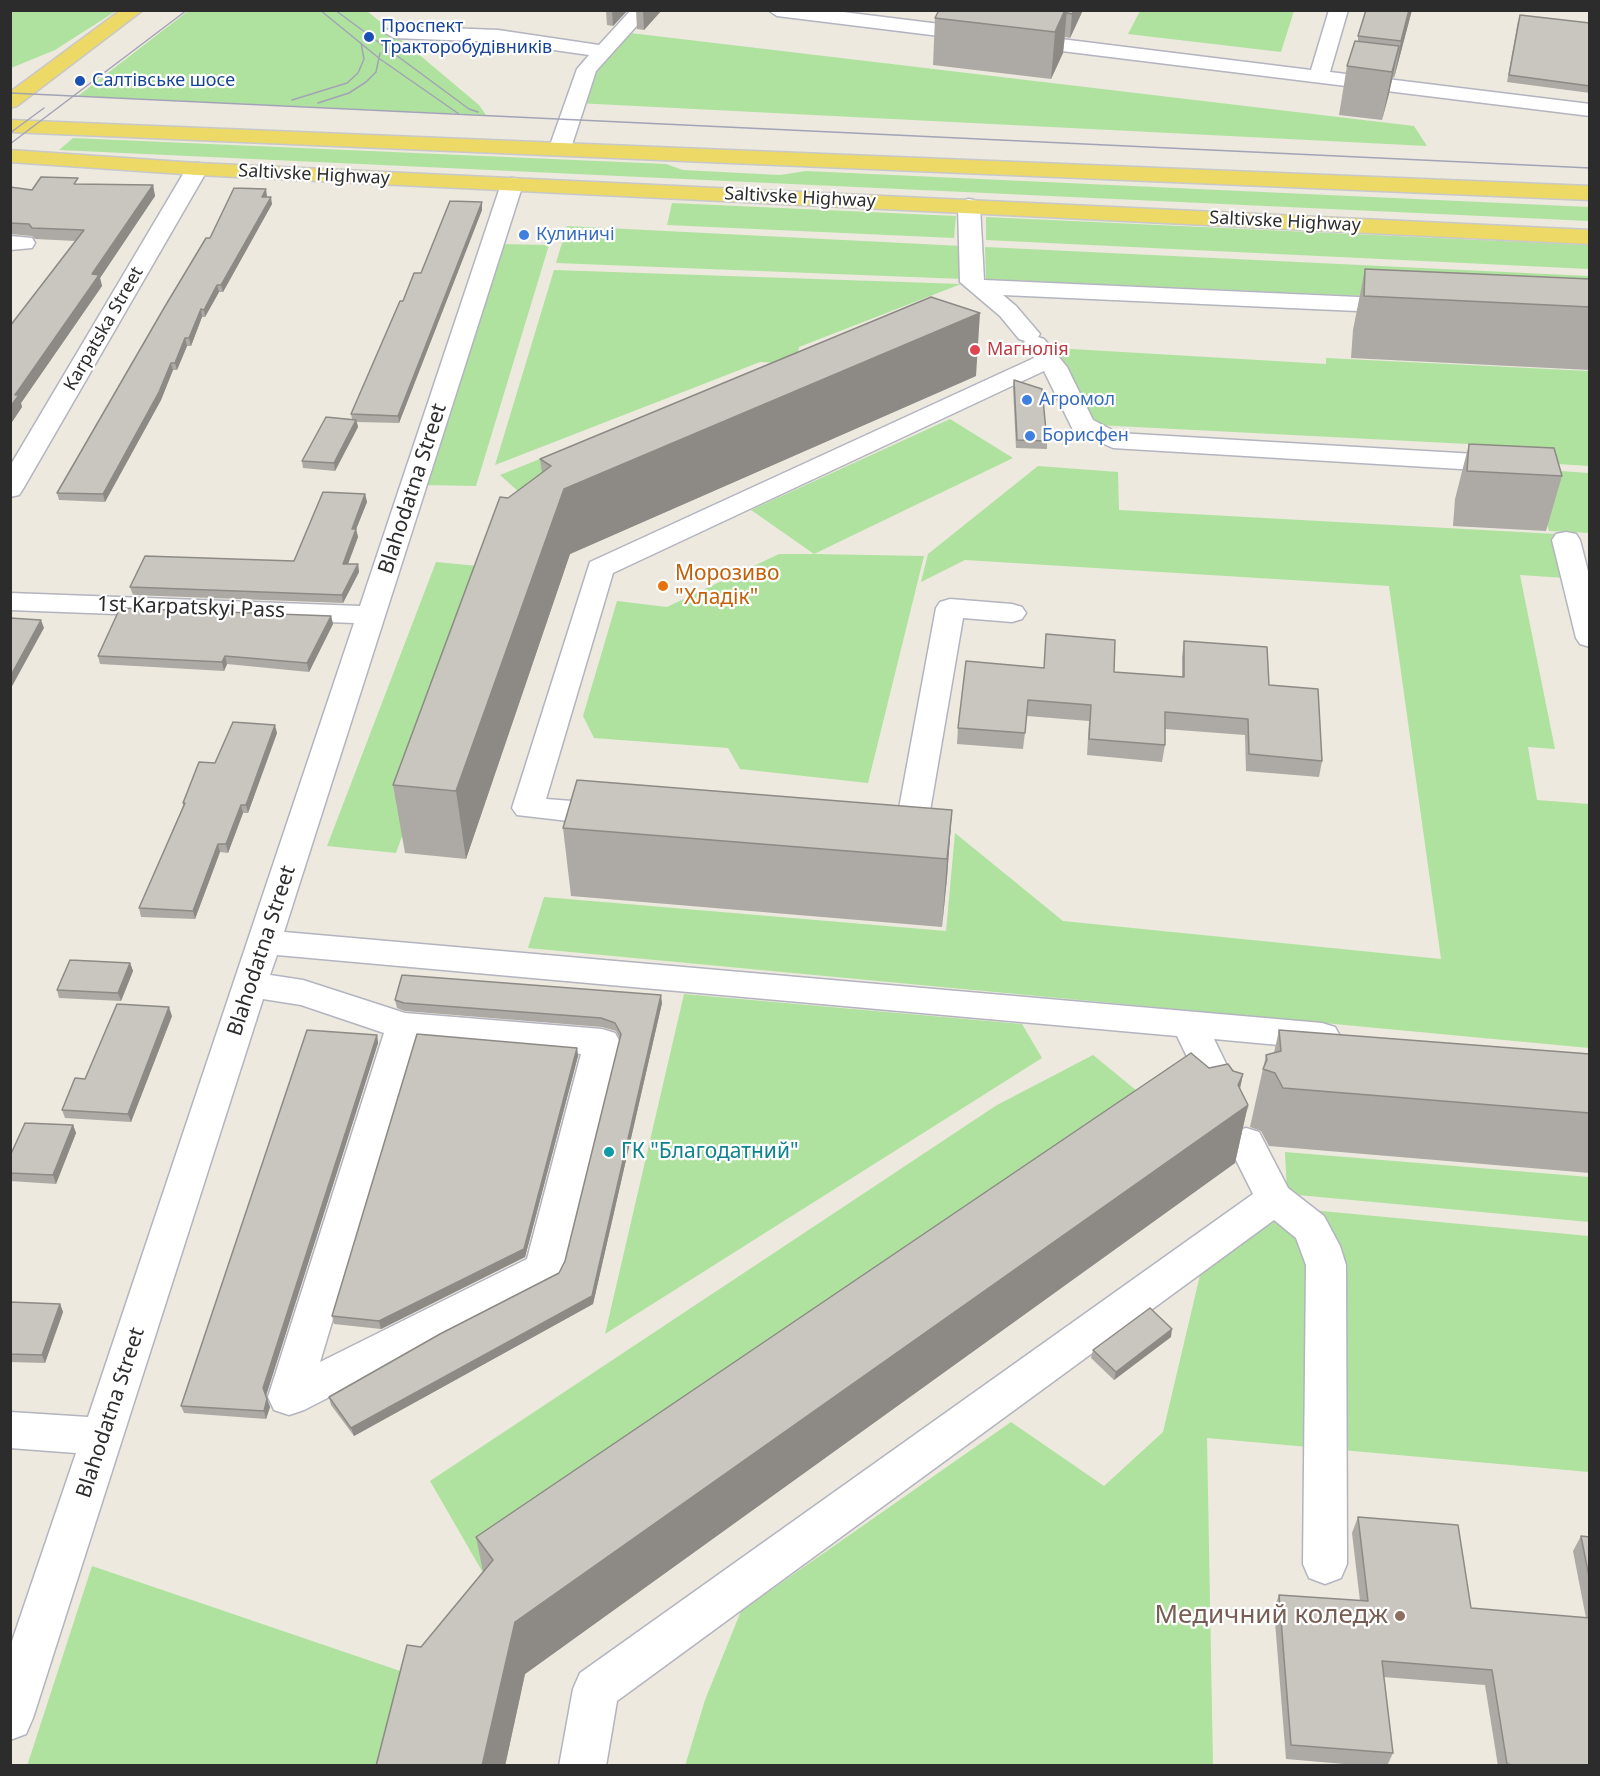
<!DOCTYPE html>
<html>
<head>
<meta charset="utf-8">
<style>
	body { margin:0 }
	#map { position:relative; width:1600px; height:1776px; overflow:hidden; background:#ede9df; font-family:"Noto Sans",sans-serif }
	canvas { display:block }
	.frame { position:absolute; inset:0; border:12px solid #2c2c2c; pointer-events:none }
</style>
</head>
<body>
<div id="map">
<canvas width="1600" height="1776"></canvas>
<div class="frame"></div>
</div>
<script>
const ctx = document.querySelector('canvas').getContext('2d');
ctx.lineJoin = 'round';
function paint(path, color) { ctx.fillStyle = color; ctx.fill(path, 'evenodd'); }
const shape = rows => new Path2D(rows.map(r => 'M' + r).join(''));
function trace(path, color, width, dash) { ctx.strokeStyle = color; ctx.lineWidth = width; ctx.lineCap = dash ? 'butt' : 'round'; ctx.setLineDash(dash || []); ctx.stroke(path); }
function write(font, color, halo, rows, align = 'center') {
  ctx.font = font + ' "Noto Sans",sans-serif'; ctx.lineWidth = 4.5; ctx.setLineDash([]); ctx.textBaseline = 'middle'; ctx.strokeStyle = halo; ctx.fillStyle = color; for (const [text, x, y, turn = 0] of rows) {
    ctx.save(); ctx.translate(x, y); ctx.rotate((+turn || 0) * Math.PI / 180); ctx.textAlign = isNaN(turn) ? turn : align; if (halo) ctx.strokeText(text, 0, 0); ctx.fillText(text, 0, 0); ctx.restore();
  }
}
paint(shape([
	[366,10,479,105,486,115,78,96,188,11],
	[10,11,11,10,116,11,55,50,11,68],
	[1140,11,1140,10,1294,11,1281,52,1128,34],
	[622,32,1414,126,1427,146,576,103,587,69],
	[73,138,666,164,683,170,780,175,806,171,1589,207,1589,221,59,150],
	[672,203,956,216,954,238,667,225],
	[986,217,1589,245,1589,269,986,240],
	[567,226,962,246,963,279,556,263],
	[500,244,549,245,476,486,424,485],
	[985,247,1589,276,1589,306,986,279],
	[554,270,961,284,799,347,797,356,548,518,500,475,779,363,760,362,495,465],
	[1055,348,1326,364,1326,358,1589,371,1589,466,1511,461,1507,446,1097,425],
	[950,419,1013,458,814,554,924,556,868,783,740,769,728,748,594,738,583,716,617,601,667,607,779,554,814,554,751,510],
	[1038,466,1118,472,1119,510,1556,534,1565,578,1520,575,1555,749,1528,747,1537,800,1589,804,1589,1048,528,948,544,897,946,931,955,833,1063,921,1441,959,1389,586,965,560,921,582,928,554],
	[1532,469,1589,473,1589,533,1549,531],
	[436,562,499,568,396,853,327,846],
	[684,994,1022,1024,1042,1058,605,1334],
	[1093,1055,1164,1113,486,1578,430,1481,997,1105],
	[1285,1152,1589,1177,1589,1222,1287,1194],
	[1300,1209,1589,1236,1589,1472,1207,1438,1213,1765,685,1766,705,1700,741,1611,1011,1422,1104,1486,1163,1432,1200,1275,1275,1220],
	[92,1566,415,1676,392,1765,27,1766]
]), '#afe29e');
const minor = shape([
	[631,10,651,10,596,71,571,148,567,152,560,154,553,152,549,148,577,69,589,55,498,42,394,38,384,32,394,26,498,30,599,45,631,10],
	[768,10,827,10,1311,70,1329,10,1348,10,1330,72,1590,104,1590,116,777,16,768,10],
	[197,163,205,164,208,169,23,489,19,495,10,497,10,466,186,169,189,164,197,163],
	[512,178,520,179,523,184,284,932,1322,1023,1335,1027,1340,1036,1335,1045,1322,1049,1214,1039,1247,1107,1242,1117,1229,1121,1216,1117,1177,1036,277,955,270,975,303,980,405,1013,602,1029,615,1033,620,1042,564,1269,558,1280,304,1410,289,1415,274,1410,268,1397,384,1033,301,1005,263,999,33,1718,26,1734,10,1740,10,1647,76,1453,10,1448,10,1412,88,1417,354,623,10,610,10,593,360,606,501,184,504,179,512,178],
	[417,1040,581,1054,527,1259,320,1362,417,1040],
	[969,199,977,201,980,206,984,280,1402,299,1410,301,1414,306,1410,311,1402,313,1003,295,1016,306,1040,334,1038,337,1044,339,1067,367,1093,420,1118,433,1510,456,1519,458,1523,464,1519,470,1510,472,1113,448,1073,430,1044,371,613,573,546,799,611,804,622,807,627,815,622,823,611,826,517,815,512,808,590,562,1034,358,1023,344,1025,341,1019,339,1000,316,960,282,958,206,961,201,969,199],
	[10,236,32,238,35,243,32,248,10,250,10,236],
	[1566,532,1576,534,1580,540,1590,579,1590,647,1580,644,1576,638,1552,540,1556,534,1566,532],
	[950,599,1012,604,1022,607,1026,613,1022,619,1012,622,963,618,925,840,920,848,899,851,888,848,883,840,888,832,895,830,936,608,940,602,950,599],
	[1246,1128,1259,1132,1288,1188,1324,1216,1340,1246,1346,1265,1347,1564,1341,1578,1325,1584,1309,1578,1303,1564,1306,1265,1296,1238,1274,1220,617,1701,606,1766,559,1766,573,1689,580,1673,1253,1194,1227,1142,1233,1132,1246,1128]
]);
const major = shape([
	[121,10,143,10,17,106,10,108,10,92,121,10],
	[10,120,1590,186,1590,200,10,132,10,120],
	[10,150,197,163,1590,230,1590,244,197,175,10,162,10,150]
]);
trace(minor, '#b3b4bf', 3);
trace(major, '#c8c8c8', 3);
paint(minor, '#fff');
paint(major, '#ecd966');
trace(shape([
	[320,10,380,59,459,114],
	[335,10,469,109,478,112],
	[10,93,1590,168],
	[292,100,347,83,358,73,364,59,361,43],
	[318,103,349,93,366,82,376,72,380,53],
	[10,133,44,108],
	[10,144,187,10]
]), '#a2a3b6', 1.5);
paint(shape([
	[606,10,628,10,613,26,607,25],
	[636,10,662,10,644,30,637,29],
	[939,10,1083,10,1070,38,1065,37,1063,53,1051,79,933,65,935,18],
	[1412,10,1394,78,1393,77,1382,120,1339,115,1347,66,1358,41,1358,36],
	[1518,21,1590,23,1590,93,1507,82],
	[79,184,153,185,155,196,100,278,102,286,21,403,22,407,10,425,76,241,35,239,32,236,10,234,10,187,32,190],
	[267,196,267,197,272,204,223,292,219,292,205,317,202,317,191,346,187,346,177,370,173,370,161,400,105,502,59,500,57,493,210,238],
	[482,202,482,210,399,423,357,422,358,427,335,471,303,468,302,461,352,419,351,414,403,301,421,273],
	[1365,269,1590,279,1590,370,1351,358,1353,330],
	[976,376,570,554,466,859,405,853,393,785,508,498,542,473,540,459],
	[1014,380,1047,441,1047,449,1016,448,1013,388],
	[1469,444,1562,476,1546,531,1453,526,1455,499],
	[365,494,367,502,356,529,358,537,348,564,358,564,359,572,343,603,133,595,130,587,294,561],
	[331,616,333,624,309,672,227,664,224,671,100,664,98,656],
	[1184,641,1269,685,1322,761,1319,777,1246,771,1245,735,1165,729,1165,745,1162,762,1087,755,1089,721,1027,716,1023,749,957,744,958,728,1044,668,1114,672,1182,677,1182,657],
	[277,733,248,813,243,813,228,853,220,852,195,919,141,917,139,908,183,806,183,803,215,763],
	[952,810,947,878,942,927,571,896,563,828],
	[130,963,133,971,121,1001,59,998,57,990],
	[395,1000,662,1003,593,1304,354,1436,331,1405,329,1397,559,1273,565,1261,620,1039,616,1031,602,1027,405,1011,397,1008],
	[172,1016,131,1122,65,1118,62,1110,85,1079],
	[1279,1030,1590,1054,1590,1173,1269,1146,1261,1131,1250,1127,1266,1055,1274,1053],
	[377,1035,378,1043,266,1395,270,1407,266,1419,184,1413,181,1406],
	[577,1048,578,1056,525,1257,381,1329,334,1324,332,1316],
	[1209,1068,1233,1071,1243,1074,1240,1089,1248,1105,1235,1163,525,1674,505,1766,376,1766,483,1572,476,1537],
	[73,1125,76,1133,56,1184,10,1181,10,1156],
	[10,1302,60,1304,63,1312,45,1363,10,1362],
	[1171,1337,1114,1380,1091,1358,1093,1350],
	[1358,1517,1471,1608,1586,1618,1573,1551,1581,1536,1590,1537,1590,1766,1498,1766,1485,1685,1383,1677,1393,1753,1387,1766,1368,1766,1286,1759,1274,1609,1279,1595,1360,1601,1352,1533]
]), '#ada9a4');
paint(shape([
	[612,10,628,10,613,26],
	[643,10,662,10,644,30],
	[1065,10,1067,10,1063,53,1051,79,1055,32],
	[1074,10,1083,10,1070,38,1072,14],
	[1409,10,1412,10,1394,78,1401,41],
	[1399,46,1389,94,1382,120,1392,72],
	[153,185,155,196,100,278,102,286,21,403,22,407,10,425,10,407,15,395,92,274],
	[266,189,267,196,264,204,262,197],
	[271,197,272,204,223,292,221,285],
	[482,202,482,210,399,423,398,416],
	[217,285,219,292,205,317,204,310],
	[201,309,202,317,191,346,189,338],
	[980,313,976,376,570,554,466,859,456,791,564,489],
	[185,338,187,346,177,370,175,363],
	[171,363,173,370,161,400,105,502,103,494],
	[356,420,358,427,335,471,334,463],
	[365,494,367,502,353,537,352,529],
	[356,529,358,537,345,572,343,564],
	[358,564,359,572,343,603,342,595],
	[331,616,333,624,309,672,307,663],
	[41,620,44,628,10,690,10,677],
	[225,656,227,664,224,671,222,662],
	[275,725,277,733,248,813,246,805],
	[241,805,243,813,228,853,226,844],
	[952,810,947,878,942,927,947,859],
	[218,844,220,852,195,919,193,911],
	[130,963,133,971,121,1001,118,993],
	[661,995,662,1003,593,1304,354,1436,351,1428,592,1296],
	[169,1007,172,1016,131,1122,128,1114],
	[377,1035,378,1043,266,1396,263,1388],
	[577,1048,578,1056,525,1257,381,1329,379,1321],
	[1243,1074,1234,1115,1248,1105,1235,1163,525,1674,505,1766,482,1766,515,1622,1238,1085],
	[73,1125,76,1133,56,1184,53,1175],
	[60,1304,63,1312,45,1363,42,1355],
	[1172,1329,1171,1337,1114,1380,1116,1372],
	[267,1399,270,1407,266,1419,264,1411]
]), '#8d8a86');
const building = shape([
	[939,10,1065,10,1055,32,935,18,939,10],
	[1067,10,1074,10,1072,14,1067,13,1067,10],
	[1366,10,1409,10,1401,41,1358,36,1366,10],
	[1520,15,1590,23,1590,86,1509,75,1520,15],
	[1355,41,1399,46,1392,72,1347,66,1355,41],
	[41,177,78,178,74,184,153,185,92,274,99,275,15,395,19,395,10,407,10,326,84,230,32,228,29,224,10,223,10,187,32,190,41,177],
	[234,188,266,189,262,197,271,197,221,285,217,285,204,310,201,309,189,338,185,338,175,363,171,363,159,392,103,494,57,493,164,308,206,238,210,238,234,188],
	[450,201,482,202,398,416,351,414,400,301,403,301,414,273,421,273,450,201],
	[1365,269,1590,279,1590,307,1364,296,1365,269],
	[931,297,980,313,564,489,456,791,393,785,500,497,508,498,551,466,540,459,931,297],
	[1014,380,1042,389,1047,441,1017,440,1014,380],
	[326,417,356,420,334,463,302,461,326,417],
	[1469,444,1554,448,1562,476,1467,471,1469,444],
	[323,492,365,494,352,529,356,529,343,564,358,564,342,595,130,587,145,556,294,561,323,492],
	[120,608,331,616,307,663,225,656,222,662,98,656,120,608],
	[10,618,41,620,10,677,10,618],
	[1046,634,1115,640,1114,672,1184,677,1184,641,1267,647,1269,685,1318,689,1322,761,1249,754,1248,719,1165,712,1165,745,1089,739,1091,705,1028,700,1025,733,958,728,966,661,1044,668,1046,634],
	[233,722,275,725,246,805,241,805,226,844,218,844,193,911,139,908,185,803,183,803,199,762,215,763,233,722],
	[577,780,952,810,947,859,563,828,577,780],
	[70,960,130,963,118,993,57,990,70,960],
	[402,975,661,995,592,1296,351,1428,329,1397,440,1334,559,1273,565,1261,621,1034,615,1023,601,1018,404,1003,395,1000,402,975],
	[117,1004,169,1007,128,1114,62,1110,75,1078,85,1079,117,1004],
	[307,1030,377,1035,263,1388,267,1399,264,1411,181,1406,307,1030],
	[1279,1030,1590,1054,1590,1113,1283,1088,1275,1073,1263,1069,1267,1060,1266,1055,1281,1051,1279,1030],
	[417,1034,577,1048,524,1249,379,1321,332,1316,417,1034],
	[1191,1053,1209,1068,1228,1064,1233,1071,1243,1074,1238,1085,1248,1105,515,1622,482,1766,376,1766,407,1645,421,1647,493,1560,476,1537,1191,1053],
	[25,1123,73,1125,53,1175,10,1173,10,1156,25,1123],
	[10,1302,60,1304,42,1355,10,1354,10,1302],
	[1150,1308,1172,1329,1116,1372,1093,1350,1150,1308],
	[1358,1517,1458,1525,1471,1608,1590,1618,1590,1766,1519,1766,1507,1764,1492,1670,1382,1661,1393,1753,1291,1745,1279,1595,1368,1601,1358,1517],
	[1581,1536,1590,1537,1590,1582,1581,1536]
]);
paint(building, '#c9c5bf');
trace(building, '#8d8a86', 1.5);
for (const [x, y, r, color] of [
	[369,37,6,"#1a4fb4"],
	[80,81,6,"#1a4fb4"],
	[524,235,6,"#3f7fe0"],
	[975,350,6,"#e0444e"],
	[1027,400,6,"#3f7fe0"],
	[1030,436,6,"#3f7fe0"],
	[663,586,6,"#e8710a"],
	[609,1152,6,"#0f9aa8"],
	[1400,1616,6,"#8d6e63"]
]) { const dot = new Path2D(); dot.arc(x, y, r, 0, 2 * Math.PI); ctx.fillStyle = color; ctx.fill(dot); trace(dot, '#fff', 2); }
write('18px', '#164399', '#fff', [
	["Проспект",381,27],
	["Тракторобудівників",381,48],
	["Салтівське шосе",92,81]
], 'left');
write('18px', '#2c2c2c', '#fff', [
	["Saltivske Highway",314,175,3],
	["Saltivske Highway",800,198,3],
	["Saltivske Highway",1285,222,3],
	["Karpatska Street",104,329,-60]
]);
write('18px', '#366cbe', '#fff', [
	["Кулиничі",536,235],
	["Агромол",1039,400],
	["Борисфен",1042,436]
], 'left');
write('18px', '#be3a42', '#fff', [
	["Магнолія",987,350]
], 'left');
write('21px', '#2c2c2c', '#fff', [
	["Blahodatna Street",413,489,-72],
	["1st Karpatskyi Pass",191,608,2],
	["Blahodatna Street",262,951,-72],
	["Blahodatna Street",111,1413,-72]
]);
write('21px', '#c56008', '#fff', [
	["Морозиво",675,574],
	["\"Хладік\"",675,598]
], 'left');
write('21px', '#0d838f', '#fff', [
	["ГК \"Благодатний\"",621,1152]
], 'left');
write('26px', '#785e54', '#fff', [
	["Медичний коледж",1388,1616]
], 'right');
</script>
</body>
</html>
